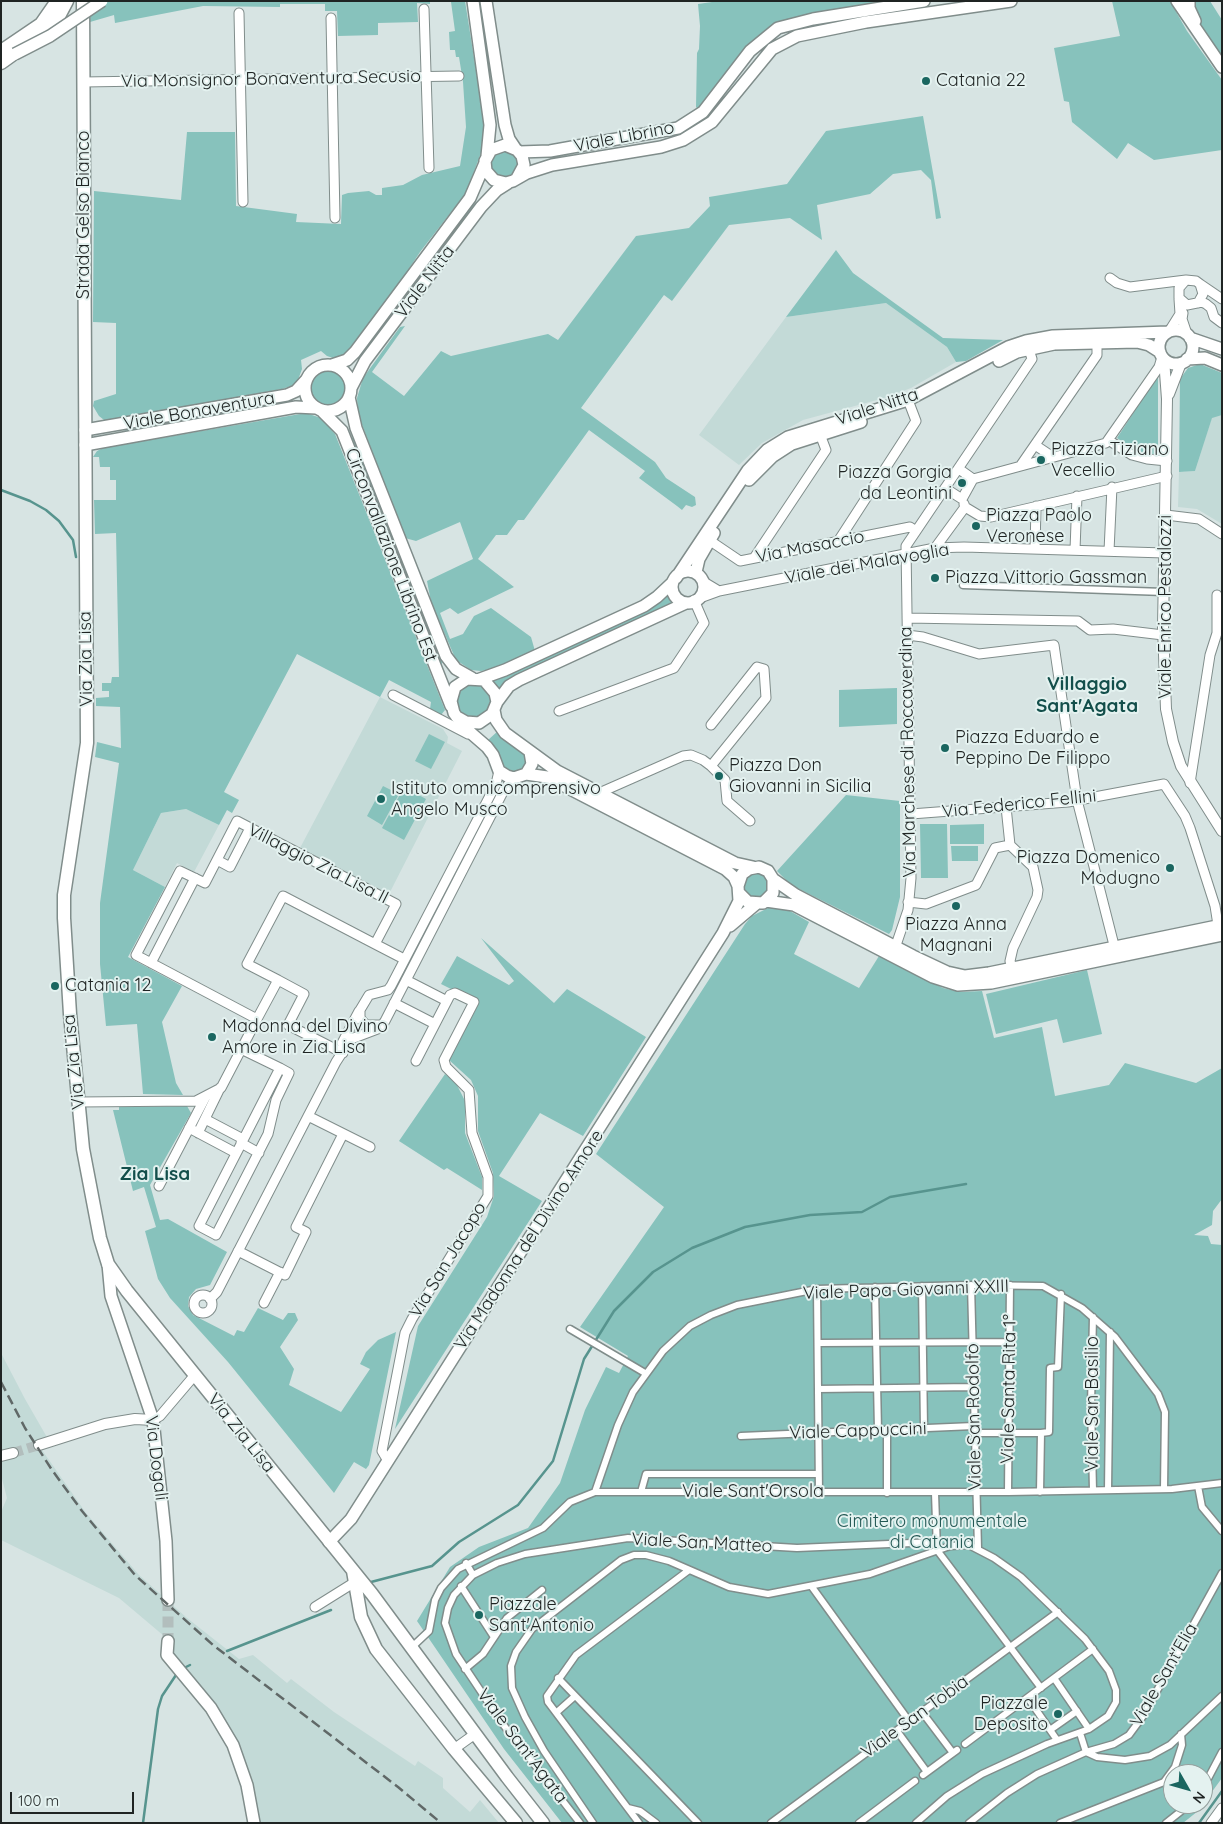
<!DOCTYPE html>
<html>
<head>
<meta charset="utf-8">
<style>
	body { margin:0 }
	#map { position:relative; width:1223px; height:1824px; overflow:hidden; background:#d7e4e3; font-family:Quicksand,sans-serif }
	canvas { display:block }
	.frame { position:absolute; inset:0; border:2px solid #1f2423; pointer-events:none }
	.north { position:absolute; left:1163px; top:1764px; width:50px; height:50px; box-sizing:border-box; background:#e4f2f0; border:1px solid #95a09e; border-radius:50%; rotate:128deg; font-size:14px; font-weight:700; line-height:20px; text-align:center; color:#1f2423 }
	.north::after { content:''; display:block; margin:auto; width:18px; height:22px; background:#1a6660; clip-path:polygon(50% 0,100% 100%,50% 72%,0 100%) }
	.scale { position:absolute; left:10px; top:1792px; width:124px; height:22px; box-sizing:border-box; border:2px solid #1f2423; border-top:0; padding-left:6px; font-size:15px; line-height:18px; white-space:nowrap; color:#1f2423; -webkit-text-stroke:4px #e4f2f0; paint-order:stroke }
</style>
</head>
<body>
<div id="map">
<canvas width="1223" height="1824"></canvas>
<div class="frame"></div>
<div class="north">N</div>
<div class="scale">100 m</div>
</div>
<script>
const ctx = document.querySelector('canvas').getContext('2d');
ctx.lineJoin = 'round';
function paint(path, color) { ctx.fillStyle = color; ctx.fill(path, 'evenodd'); }
const shape = rows => new Path2D(rows.map(r => 'M' + r).join(''));
function trace(path, color, width, dash) { ctx.strokeStyle = color; ctx.lineWidth = width; ctx.lineCap = dash ? 'butt' : 'round'; ctx.setLineDash(dash || []); ctx.stroke(path); }
function write(font, color, halo, rows, align = 'center') {
  ctx.font = font + ' Quicksand,sans-serif'; ctx.lineWidth = 4; ctx.setLineDash([]); ctx.textBaseline = 'middle'; ctx.strokeStyle = halo; ctx.fillStyle = color; for (const [text, x, y, turn = 0] of rows) {
    ctx.save(); ctx.translate(x, y); ctx.rotate((+turn || 0) * Math.PI / 180); ctx.textAlign = isNaN(turn) ? turn : align; if (halo) ctx.strokeText(text, 0, 0); ctx.fillText(text, 0, 0); ctx.restore();
  }
}
paint(shape([
	[886,303,947,347,956,362,911,388,888,397,803,420,762,443,739,465,699,435,786,317],
	[1222,415,1222,524,1197,509,1178,507,1179,472,1195,471,1212,417],
	[380,697,443,729,448,737,447,743,462,751,389,894,300,848],
	[186,809,219,825,194,872,177,863,165,887,133,870,161,813],
	[1,1353,25,1399,48,1439,38,1442,42,1450,86,1513,139,1575,187,1618,239,1659,253,1655,287,1683,291,1679,334,1712,415,1766,418,1761,443,1778,443,1788,470,1812,480,1800,499,1823,258,1823,253,1782,236,1741,171,1654,164,1636,119,1598,1,1540,1,1512,7,1498,1,1475,1,1462,15,1457,11,1450,1,1453]
]), '#c3dad7');
paint(shape([
	[96,1,430,1,430,4,417,3,418,22,378,23,378,35,338,36,337,11,325,11,325,4,280,4,280,7,203,6,115,23,114,15,90,22,91,5],
	[448,1,465,1,482,108,484,129,481,153,466,193,420,252,397,287,346,353,336,359,327,356,321,351,301,360,302,369,298,380,294,385,282,389,110,420,104,420,99,416,93,406,94,401,116,394,116,323,93,322,94,191,181,200,187,132,235,132,236,206,297,214,296,222,341,224,342,195,348,193,369,191,376,195,382,195,382,188,403,185,422,175,460,166,466,127,463,82,459,57,456,57,455,50,450,50,449,32,455,31,451,2],
	[719,1,899,1,782,23,699,110,696,107,697,53,699,49,700,26,698,4],
	[1112,1,1170,1,1187,31,1222,80,1222,150,1154,160,1128,143,1117,159,1072,122,1069,102,1064,101,1054,48,1120,36],
	[1192,1,1210,1,1222,20,1222,56,1195,16],
	[923,116,941,218,936,219,931,180,921,170,893,174,870,194,817,205,822,240,790,218,729,225,672,301,664,295,581,408,655,462,666,478,695,497,696,505,692,507,686,505,682,510,677,506,639,478,645,471,589,430,524,520,518,520,507,535,496,535,478,559,514,587,458,614,450,608,440,613,450,639,463,634,474,616,491,608,531,637,535,651,493,669,481,671,471,670,456,660,431,602,427,581,473,559,460,522,416,541,405,538,358,414,357,398,363,378,400,327,405,326,372,372,404,396,441,351,451,356,548,334,558,340,636,236,689,228,710,206,709,197,787,184,826,131],
	'491 164a14 14 0 1 1 28 0a14 14 0 1 1-28 0Z',
	[472,204,476,205,363,354,362,352],
	[836,250,853,273,943,338,1003,340,966,361,956,362,947,347,886,303,786,317],
	[1200,364,1222,373,1222,415,1212,418,1195,471,1179,472,1180,379,1188,368],
	'310 388a18 18 0 1 1 36 0a18 18 0 1 1-36 0Z',
	[1158,375,1158,458,1140,454,1117,438],
	[282,400,285,404,124,433,123,431],
	[306,413,321,418,335,434,445,710,441,715,430,709,431,702,389,680,380,697,297,654,224,792,239,800,232,813,227,810,219,825,186,809,161,813,133,870,165,887,128,957,182,986,162,1022,176,1083,183,1095,143,1094,137,1024,106,1026,100,964,100,903,119,763,95,757,97,742,121,748,120,707,96,706,96,698,109,697,109,691,102,691,102,683,111,683,112,677,119,677,116,533,95,534,94,500,116,500,116,480,110,480,110,467,100,467,99,457,93,457,97,451,103,448],
	[352,438,355,438,443,661,441,665,439,665],
	[666,594,674,604,500,690,492,679],
	'456 701a18 18 0 1 1 36 0a18 18 0 1 1-36 0Z',
	[897,688,897,724,839,727,839,690],
	[498,731,525,754,526,765,523,770,514,773,506,770,502,765,498,754,488,740],
	[429,734,445,742,431,769,415,761],
	[383,786,399,794,382,825,367,816],
	[404,787,426,799,404,840,382,828],
	[846,795,900,801,900,897,892,930,889,934,791,885,777,871],
	[920,824,947,824,948,878,921,878],
	[984,824,984,844,950,844,950,825],
	[951,846,978,846,978,861,952,861],
	[751,872,765,873,771,886,764,899,746,897,741,883],
	[770,907,790,911,809,922,794,954,859,988,879,956,943,988,960,992,982,991,994,1038,1042,1027,1055,1096,1109,1085,1125,1063,1196,1083,1222,1068,1222,1199,1213,1211,1212,1225,1194,1235,1208,1236,1211,1244,1222,1245,1222,1778,1198,1811,1183,1823,562,1823,504,1749,417,1621,450,1567,479,1547,528,1528,560,1483,585,1410,606,1367,619,1373,628,1356,580,1327,664,1207,596,1154,745,924,752,916],
	[1173,1774,1203,1774,1203,1804,1173,1804],
	[481,938,554,1003,567,989,646,1037,583,1136,540,1113,499,1176,542,1201,395,1429,418,1326,487,1217,494,1196,493,1173,478,1131,478,1096,471,1080,449,1060,479,1003,441,984,457,956,509,985,514,981],
	[1087,970,1102,1034,1063,1043,1057,1019,996,1034,986,994],
	[445,1074,456,1083,465,1101,465,1133,482,1177,482,1190,447,1168,444,1170,399,1141],
	[187,1106,191,1113,150,1185,160,1220,168,1219,227,1252,210,1285,196,1289,189,1297,188,1306,193,1315,234,1336,237,1330,244,1332,258,1308,283,1320,288,1313,295,1313,298,1320,280,1347,294,1369,289,1385,341,1412,370,1369,360,1364,366,1352,378,1340,396,1332,369,1465,366,1469,354,1462,334,1493,228,1362,170,1298,158,1279,145,1231,156,1227,144,1187,133,1191,113,1110,119,1110,119,1107]
]), '#87c2bc');
trace(shape([
	[1,490,30,501,46,510,59,521,73,540,76,557],
	[371,1582,432,1566,459,1542,518,1505,553,1461,584,1359,614,1311,653,1272,692,1248,745,1227,810,1215,862,1212,890,1197,966,1184],
	[227,1651,331,1610],
	[182,1669,190,1665],
	[143,1823,158,1709,162,1696,178,1672],
	[1199,1823,1222,1791]
]), '#57948e', 2.5);
trace(shape([
	[13,1453,39,1445]
]), '#b2bebd', 10, [10, 5]);
trace(shape([
	[168,1600,168,1641]
]), '#b2bebd', 11, [11, 5.5]);
const pedestrian = shape([
	[963,585,1164,592],
	[971,1285,978,1548],
	[922,1286,924,1428],
	[875,1287,878,1430],
	[817,1289,819,1493],
	[570,1329,645,1373],
	[818,1343,1010,1342],
	[818,1389,973,1387],
	[887,1429,887,1493],
	[974,1433,1041,1433],
	[741,1436,974,1426],
	[1198,1486,1202,1507,1222,1531],
	[1093,1490,1091,1405,1093,1317],
	[1108,1490,1110,1332],
	[595,1492,618,1425,633,1392,663,1351,690,1326,711,1315,737,1305,817,1289,971,1285,1043,1286,1082,1308,1115,1337,1158,1394,1165,1412,1164,1489],
	[641,1492,646,1474,818,1474],
	[1008,1492,1010,1285],
	[1040,1492,1041,1433,1049,1432,1050,1368,1058,1367,1061,1294],
	[935,1493,937,1550,1041,1688],
	[466,1563,473,1575,454,1595,448,1608,445,1623,456,1654,502,1723,580,1823],
	[473,1575,497,1563,525,1554,628,1538,797,1548,935,1542],
	[461,1586,494,1637],
	[812,1587,909,1721],
	[412,1647,429,1631,435,1600,441,1588,458,1569,543,1528,570,1502,595,1492,1008,1492,1172,1489,1222,1483],
	[465,1669,483,1654,507,1618,542,1590],
	[558,1678,698,1823],
	[1054,1678,1089,1729],
	[1028,1698,1057,1740],
	[557,1712,575,1696],
	[922,1712,953,1753],
	[1050,1730,1077,1711],
	[897,1731,927,1772],
	[1080,1733,1086,1752,1097,1757,1125,1760,1150,1756,1170,1745,1222,1696],
	[965,1744,1093,1649],
	[923,1775,957,1750],
	[1203,1788,1222,1752],
	[628,1808,640,1811,656,1823],
	[593,1823,544,1751,525,1717,512,1688,511,1666,516,1652,532,1629,621,1560,634,1555,646,1555,669,1561,729,1587,768,1594,870,1574,950,1546,969,1545,994,1558,1021,1577,1085,1639,1109,1671,1116,1690,1116,1702,1108,1716,1089,1729,1047,1744,982,1774,947,1796,916,1823],
	[639,1823,548,1702,547,1696,576,1655,689,1570],
	[771,1823,1058,1612],
	[859,1823,915,1781],
	[969,1823,1007,1793,1037,1774,1086,1752,1114,1744,1129,1735,1143,1716,1222,1573],
	[1060,1823,1164,1782,1175,1767,1182,1745,1181,1734],
	[1166,1823,1190,1804]
]);
const minor = shape([
	[424,9,429,168],
	[239,13,243,202],
	[331,18,335,218],
	[83,82,459,76],
	[1110,278,1117,283,1130,287,1186,280],
	[1200,284,1222,299],
	[1198,303,1203,294,1200,284,1196,281,1186,280,1179,288,1179,298,1187,305,1202,302,1206,304,1211,308,1214,317,1222,323],
	[1183,313,1182,319,1187,334],
	[1170,330,1180,314,1179,299],
	[1113,443,1132,455,1147,459,1167,461],
	[1035,445,1053,457],
	[1021,465,1097,355,1097,337],
	[973,479,1106,443,1159,367,1162,357],
	[945,488,962,499,973,479,959,469],
	[965,507,980,516,991,517,1167,476],
	[1166,515,1199,519,1222,534],
	[709,540,740,561,910,527,916,531],
	[837,543,916,421,908,400],
	[935,548,965,507,964,504],
	[1035,549,1036,506],
	[1075,550,1077,496],
	[1109,551,1112,487],
	[754,558,826,450,818,429],
	[704,582,719,591],
	[697,599,719,591,935,548,964,547,1165,553],
	[907,618,1078,621,1090,630,1113,629,1163,635],
	[907,635,923,637,979,654,1054,645,1077,800,1116,953],
	[393,695,468,734],
	[559,711,674,668,704,623,694,600],
	[711,766,725,780,727,801,750,821],
	[1190,783,1210,655,1217,633,1217,595],
	[599,793,683,756,691,755,703,760,711,766,766,698,764,669,757,667,711,725],
	[1006,807,1010,845,1033,867,1038,890,1037,897,1013,948,1010,961,1012,968],
	[911,814,1068,802,1164,784,1185,816,1190,828,1215,906,1218,925],
	[217,860,230,867,250,828],
	[908,902,926,904,976,885,995,848,1010,845],
	[894,951,908,910,911,878,906,546,1032,359,1027,343],
	[151,963,195,878],
	[278,980,304,994,288,1025,343,1053],
	[406,980,447,1001,416,1061],
	[394,1003,435,1024],
	[257,1019,278,980,247,964,283,896,375,944],
	[381,1025,366,1025,360,1018,360,1010,369,995,388,990,391,986,496,784,499,771],
	[342,1043,359,1011],
	[241,1049,280,1068,289,1073,276,1100,268,1134,216,1235,199,1226,280,1068],
	[78,1102,196,1101,221,1088,257,1019,136,955,180,871,205,883,237,821,396,904,375,944,404,959],
	[308,1116,370,1147],
	[205,1119,243,1139],
	[189,1128,236,1153],
	[198,1133,220,1088],
	[241,1143,259,1153],
	[159,1186,206,1096],
	[238,1251,285,1275,306,1232,296,1227,343,1134],
	'194 1304a9 9 0 1 1 18 0a9 9 0 1 1-18 0Z',
	[210,1299,217,1292,336,1062,351,1039,380,1028,385,1021,504,790,514,778],
	[264,1303,280,1272],
	[153,1420,160,1416,194,1376],
	[388,1461,382,1451,405,1333,412,1319,488,1196,488,1177,472,1133,469,1090,446,1067,444,1060,474,1002,455,993,450,995,447,1001],
	[315,1607,355,1582],
	[454,1749,475,1734],
	[1211,1823,1222,1808]
]);
const tertiary = shape([
	[1164,359,1167,399,1163,627,1166,709,1173,742,1181,766,1222,831],
	[1169,394,1181,363],
	[39,1445,105,1424,135,1419,153,1420],
	[1,1456,13,1453]
]);
const secondary = shape([
	[473,1,490,125,487,156],
	[486,1,505,125,509,139,515,148],
	[1177,1,1222,67],
	[1189,1,1189,8,1195,21],
	[519,152,550,151,678,128,703,112,750,51,778,28,813,19,924,1],
	[517,178,524,165,522,156,517,150,505,145,491,150,485,161,486,171,494,180,506,183,513,181,527,173,552,165,661,147,683,140,712,122,772,49,797,36,866,22,1011,1],
	'1159 347a17 17 0 1 1 34 0a17 17 0 1 1-34 0Z',
	[1190,338,1222,349],
	[1187,359,1205,358,1222,365],
	[999,361,1017,352,1054,344,1137,342,1149,345,1160,352],
	[332,365,347,360,355,352,470,198,485,163],
	'305 388a23 23 0 1 1 46 0a23 23 0 1 1-46 0Z',
	[351,388,365,361,481,207,497,190,508,183],
	[349,397,356,428,446,656,456,669,472,678],
	[321,410,342,431,451,706],
	[85,430,287,395,296,391,307,379],
	[85,445,296,407,316,408],
	[749,480,772,457,792,444,861,422],
	'672 587a16 16 0 1 1 32 0a16 16 0 1 1-32 0Z',
	[696,572,699,559,714,533],
	[676,578,748,470,767,450,788,437,908,400,1008,347,1026,341,1053,336,1168,332],
	[480,679,505,670,644,606,657,597,673,582],
	[497,702,509,686,519,680,686,603],
	[494,710,496,720,505,733,557,771,735,863,753,867],
	[459,718,466,722,479,723,492,714,497,702,495,693,484,680,467,679,455,687,451,701,454,713,464,727,487,747,493,755,499,771,507,776,514,778,526,774,532,764,530,752],
	[526,774,547,777,725,869,734,877,738,886],
	[773,879,796,895,913,956,947,972,965,976,989,973,1222,925],
	[766,901,794,905,933,977,958,985,991,983,1222,935],
	[730,926,756,904],
	[108,1264,111,1296,153,1420,166,1541,168,1600],
	[329,1542,351,1519,723,933,739,901,738,886,742,874,749,869,759,867,768,871,773,879,773,893,763,903,748,902,739,893],
	[168,1641,167,1655,211,1708,233,1745,247,1785,254,1823]
]);
const primary = shape([
	[83,1,87,743,64,895,64,918,70,1014,83,1149,100,1238,108,1264,127,1291,372,1594,507,1777,543,1823],
	[1,51,41,24,57,1],
	[1,63,47,30,57,20,67,1],
	[353,1571,361,1617,376,1649,454,1749,516,1823]
]);
trace(pedestrian, '#808d8b', 9);
trace(minor, '#808d8b', 11);
trace(tertiary, '#808d8b', 12);
trace(secondary, '#808d8b', 14);
trace(primary, '#808d8b', 15);
trace(pedestrian, '#fff', 6);
trace(minor, '#fff', 9);
trace(tertiary, '#fff', 10);
trace(secondary, '#fff', 11);
trace(primary, '#fff', 12);
trace(shape([
	[1,1382,25,1428,52,1470,82,1511,135,1575,213,1645,398,1787,441,1823]
]), '#606867', 2.5, [10, 5]);
const secondaryBridge = shape([
	[15,54,50,36,102,1]
]);
trace(secondaryBridge, '#808d8b', 14, []);
trace(secondaryBridge, '#fff', 11);
for (const [x, y, r, color] of [
	[926,81,5,"#1a6660"],
	[1041,460,5,"#1a6660"],
	[962,483,5,"#1a6660"],
	[976,526,5,"#1a6660"],
	[935,578,5,"#1a6660"],
	[945,748,5,"#1a6660"],
	[719,776,5,"#1a6660"],
	[381,799,5,"#1a6660"],
	[1170,868,5,"#1a6660"],
	[956,906,5,"#1a6660"],
	[55,986,5,"#1a6660"],
	[212,1037,5,"#1a6660"],
	[479,1615,5,"#1a6660"],
	[1058,1714,5,"#1a6660"]
]) { const dot = new Path2D(); dot.arc(x, y, r, 0, 2 * Math.PI); ctx.fillStyle = color; ctx.fill(dot); trace(dot, '#e4f2f0', 2); }
write('18px', '#1f2423', '#e4f2f0', [
	["Via Monsignor Bonaventura Secusio",271,79,-1],
	["Viale Librino",624,137,-11],
	["Strada Gelso Bianco",84,215,-90],
	["Viale Nitta",425,282,-53],
	["Viale Nitta",877,407,-18],
	["Viale Bonaventura",199,411,-10],
	["Via Masaccio",810,547,-11],
	["Circonvallazione Librino Est",391,555,69],
	["Viale dei Malavoglia",867,564,-10],
	["Viale Enrico Pestalozzi",1166,607,-90],
	["Via Zia Lisa",86,659,-91],
	["Via Marchese di Roccaverdina",908,752,-91],
	["Via Federico Fellini",1019,804,-6],
	["Villaggio Zia Lisa II",318,864,27],
	["Via Zia Lisa",74,1062,-96],
	["Via Madonna del Divino Amore",529,1240,-57],
	["Via San Jacopo",448,1260,-59],
	["Viale Papa Giovanni XXIII",906,1290,-2],
	["Viale Santa Rita 1°",1009,1389,-89],
	["Viale San Basilio",1093,1404,-90],
	["Viale San Rodolfo",974,1417,-91],
	["Viale Cappuccini",858,1431,-2],
	["Via Zia Lisa",241,1433,51],
	["Via Dogali",156,1458,83],
	["Viale Sant'Orsola",753,1492],
	["Viale San Matteo",702,1543,3],
	["Viale Sant'Elia",1164,1675,-60],
	["Viale San Tobia",915,1717,-36],
	["Viale Sant'Agata",522,1746,53]
]);
write('18px', '#1f2423', '#e4f2f0', [
	["Catania 22",936,81],
	["Piazza Tiziano",1051,450],
	["Vecellio",1051,471],
	["Piazza Gorgia",952,473,"right"],
	["da Leontini",952,494,"right"],
	["Piazza Paolo",986,516],
	["Veronese",986,537],
	["Piazza Vittorio Gassman",945,578],
	["Piazza Eduardo e",955,738],
	["Peppino De Filippo",955,759],
	["Piazza Don",729,766],
	["Giovanni in Sicilia",729,787],
	["Istituto omnicomprensivo",391,789],
	["Angelo Musco",391,810],
	["Piazza Domenico",1160,858,"right"],
	["Modugno",1160,879,"right"],
	["Piazza Anna",956,925,"center"],
	["Magnani",956,946,"center"],
	["Catania 12",65,986],
	["Madonna del Divino",222,1027],
	["Amore in Zia Lisa",222,1048],
	["Piazzale",489,1605],
	["Sant'Antonio",489,1626],
	["Piazzale",1048,1704,"right"],
	["Deposito",1048,1725,"right"]
], 'left');
write('18px', '#235854', '#e4f2f0', [
	["Cimitero monumentale",932,1522],
	["di Catania",932,1543]
]);
write('bold 19px', '#134f4b', '#e4f2f0', [
	["Villaggio",1087,684],
	["Sant'Agata",1087,706],
	["Zia Lisa",155,1174]
]);
</script>
</body>
</html>
